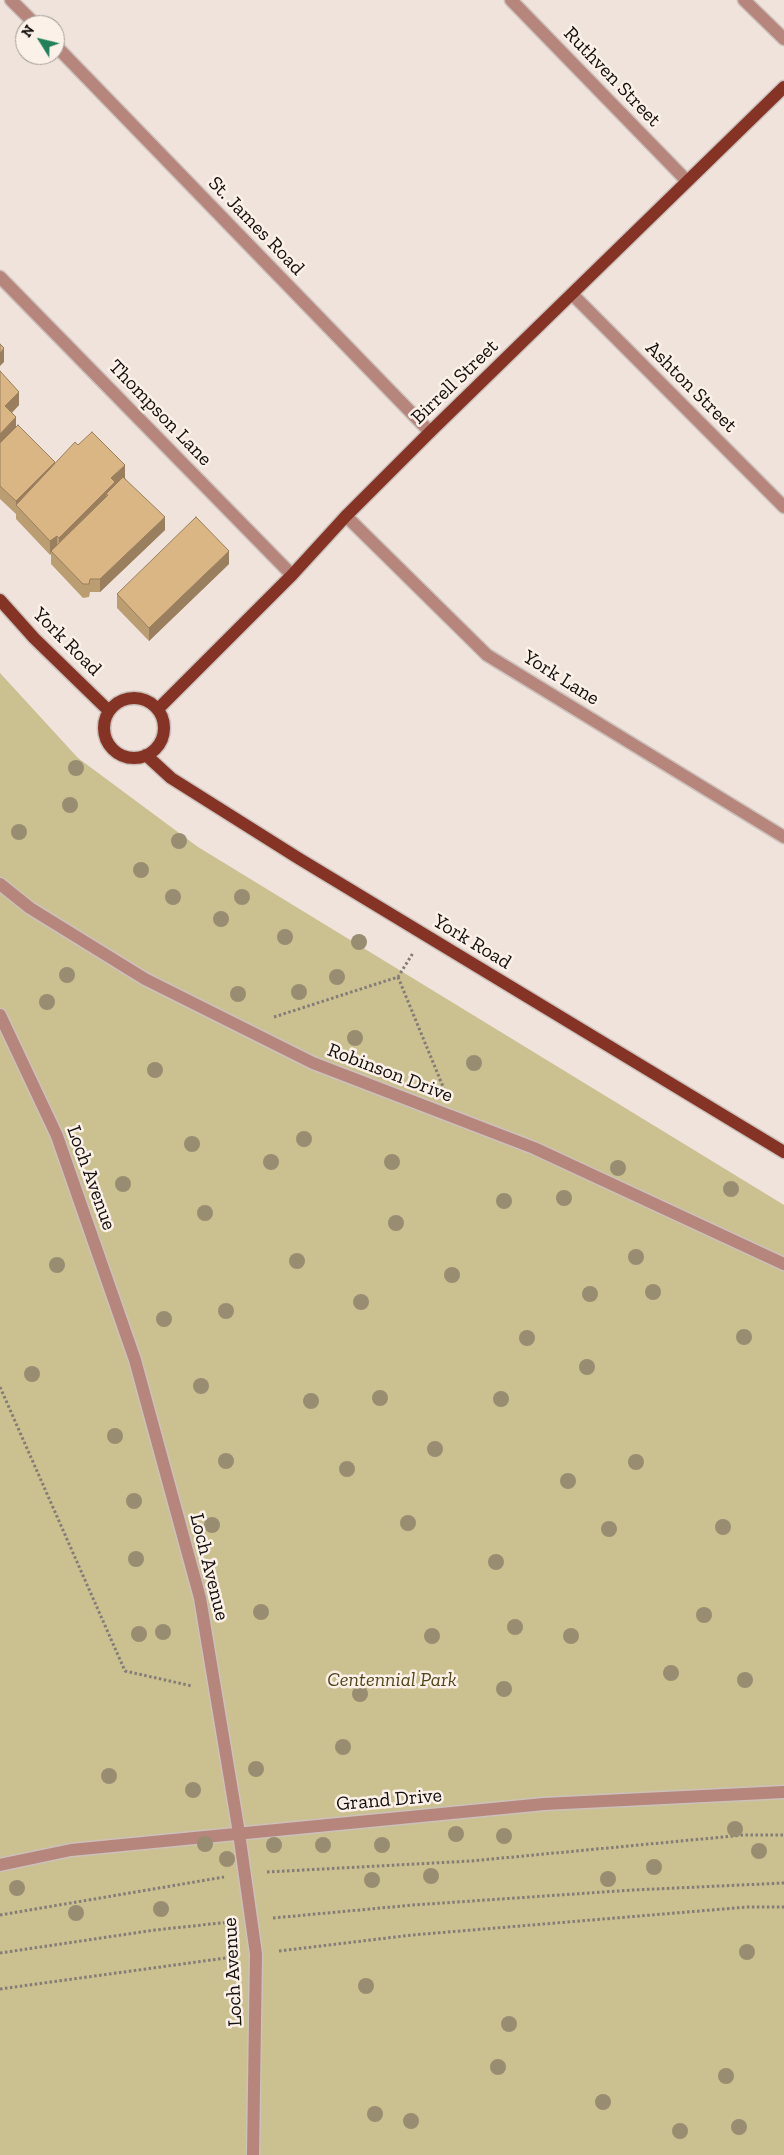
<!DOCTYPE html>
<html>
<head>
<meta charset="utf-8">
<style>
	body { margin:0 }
	#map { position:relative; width:784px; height:2155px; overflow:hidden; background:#efe3dc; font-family:"Zilla Slab",serif }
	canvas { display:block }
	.north { position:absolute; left:15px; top:15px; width:50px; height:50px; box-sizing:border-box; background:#fcf1e9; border:1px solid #9f9791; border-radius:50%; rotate:306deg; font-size:14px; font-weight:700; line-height:20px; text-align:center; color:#14100e }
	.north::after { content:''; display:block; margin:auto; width:18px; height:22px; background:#1f8059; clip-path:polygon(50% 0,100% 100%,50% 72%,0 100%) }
</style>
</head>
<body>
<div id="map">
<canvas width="784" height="2155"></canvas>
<div class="north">N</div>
</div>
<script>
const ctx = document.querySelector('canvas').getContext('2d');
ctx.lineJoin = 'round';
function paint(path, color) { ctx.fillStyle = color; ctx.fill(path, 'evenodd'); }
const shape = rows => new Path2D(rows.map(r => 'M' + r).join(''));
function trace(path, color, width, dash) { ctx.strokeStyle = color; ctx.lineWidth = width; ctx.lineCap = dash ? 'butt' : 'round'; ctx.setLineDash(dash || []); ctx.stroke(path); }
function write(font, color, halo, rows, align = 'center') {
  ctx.font = font + ' "Zilla Slab",serif'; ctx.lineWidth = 5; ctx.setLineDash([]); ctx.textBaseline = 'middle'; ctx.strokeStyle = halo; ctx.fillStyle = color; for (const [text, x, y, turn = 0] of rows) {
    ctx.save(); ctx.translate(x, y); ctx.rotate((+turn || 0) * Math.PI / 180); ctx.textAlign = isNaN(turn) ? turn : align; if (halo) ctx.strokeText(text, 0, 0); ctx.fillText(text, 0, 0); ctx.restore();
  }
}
paint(shape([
	[0,673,78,758,198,847,784,1205,784,2155,0,2155]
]), '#cbc090');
const minor = shape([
	[11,0,36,25],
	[511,0,687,181],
	[744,0,784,39],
	[55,45,430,432],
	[0,277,292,575],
	[572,294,784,507],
	[346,516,487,655,784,837],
	[0,884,30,908,145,979,313,1063,534,1148,784,1264],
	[0,1015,57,1136,135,1360,200,1598,239,1833,256,1954,253,2155],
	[0,1865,71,1850,544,1804,784,1792]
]);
const major = shape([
	[0,600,34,638,108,710],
	'104 728a30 30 0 1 1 60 0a30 30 0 1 1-60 0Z',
	[158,709,292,575,346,516,430,432,784,87],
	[146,755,171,778,298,858,784,1152]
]);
trace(minor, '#ccc1bb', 15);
trace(major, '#ccc1bb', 15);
trace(shape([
	[398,977,444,1089],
	[274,1017,398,977,413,953],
	[0,1387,125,1671,192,1686],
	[267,1872,471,1861,744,1835,784,1835],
	[0,1915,224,1877],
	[273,1918,413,1905,633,1890,784,1883],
	[279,1951,412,1935,747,1907,784,1907],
	[0,1953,155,1930,230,1922],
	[0,1989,233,1957]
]), '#847c77', 3, [2.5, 2.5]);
trace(minor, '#b6867c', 12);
trace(major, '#853324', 12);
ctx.fillStyle = '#988d71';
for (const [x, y] of [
	[76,768],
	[70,805],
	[19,832],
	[179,841],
	[141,870],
	[173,897],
	[242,897],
	[221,919],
	[285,937],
	[359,942],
	[67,975],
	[337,977],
	[299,992],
	[238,994],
	[47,1002],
	[355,1038],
	[474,1063],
	[155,1070],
	[304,1139],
	[192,1144],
	[271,1162],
	[392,1162],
	[618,1168],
	[123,1184],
	[731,1189],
	[564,1198],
	[504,1201],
	[205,1213],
	[396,1223],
	[636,1257],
	[297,1261],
	[57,1265],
	[452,1275],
	[653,1292],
	[590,1294],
	[361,1302],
	[226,1311],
	[164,1319],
	[744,1337],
	[527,1338],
	[587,1367],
	[32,1374],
	[201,1386],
	[380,1398],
	[501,1399],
	[311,1401],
	[115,1436],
	[435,1449],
	[226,1461],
	[636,1462],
	[347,1469],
	[568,1481],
	[134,1501],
	[408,1523],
	[212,1525],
	[723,1527],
	[609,1529],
	[136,1559],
	[496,1562],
	[261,1612],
	[704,1615],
	[515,1627],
	[163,1632],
	[139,1634],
	[432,1636],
	[571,1636],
	[671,1673],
	[745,1680],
	[504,1689],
	[360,1694],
	[343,1747],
	[256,1769],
	[109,1776],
	[193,1790],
	[735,1829],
	[456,1834],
	[504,1836],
	[205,1844],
	[274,1845],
	[323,1845],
	[382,1845],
	[759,1851],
	[227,1859],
	[654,1867],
	[431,1876],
	[608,1879],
	[372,1880],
	[17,1888],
	[161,1909],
	[76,1913],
	[747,1952],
	[366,1986],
	[509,2024],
	[498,2067],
	[726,2076],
	[603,2102],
	[375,2114],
	[411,2121],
	[739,2127],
	[680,2131]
]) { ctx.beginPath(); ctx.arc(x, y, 8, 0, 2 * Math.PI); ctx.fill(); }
paint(shape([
	[0,371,19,405,12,413,16,427,55,464,78,445,125,478,165,530,100,592,90,592,89,597,83,598,51,564,51,554,50,555,16,519,16,514,0,499],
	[229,564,149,641,117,608,117,594]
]), '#bb9d72');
paint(shape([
	[4,348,4,362,0,366,0,353],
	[19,392,19,405,5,419,5,406],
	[16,417,16,431,0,447,0,434],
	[55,462,55,475,16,505,16,514,16,501],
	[125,465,125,478,108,495,106,494,106,503,59,551,59,538,111,478],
	[165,517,165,530,100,592,100,579],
	[57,536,57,549,51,551,50,555,50,541],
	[229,551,229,564,149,641,149,628]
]), '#997f5d');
const building = shape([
	[0,344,4,348,0,353,0,344],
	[0,371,19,392,5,406,16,417,0,434,0,371],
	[18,425,55,462,16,501,0,486,0,443,18,425],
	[92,432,125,465,111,478,115,482,59,538,57,536,50,541,16,505,75,442,78,445,92,432],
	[123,477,165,517,100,579,90,579,89,584,83,584,51,551,108,495,106,494,123,477],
	[196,517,229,551,149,628,117,594,196,517]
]);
paint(building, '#dab685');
trace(building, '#997f5d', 1);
write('20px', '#14100e', '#fcf1e9', [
	["Ruthven Street",612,77,46],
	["St. James Road",256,226,46],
	["Birrell Street",455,382,-44],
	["Ashton Street",691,387,45],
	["Thompson Lane",160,413,46],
	["York Road",67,642,45],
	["York Lane",561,678,32],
	["York Road",472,942,31],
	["Robinson Drive",390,1073,21],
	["Loch Avenue",91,1178,70],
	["Loch Avenue",209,1567,76],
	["Grand Drive",389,1800,-5],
	["Loch Avenue",233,1972,-93]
]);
write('italic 20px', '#51471a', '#fcf1e9', [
	["Centennial Park",392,1680]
]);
</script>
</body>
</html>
